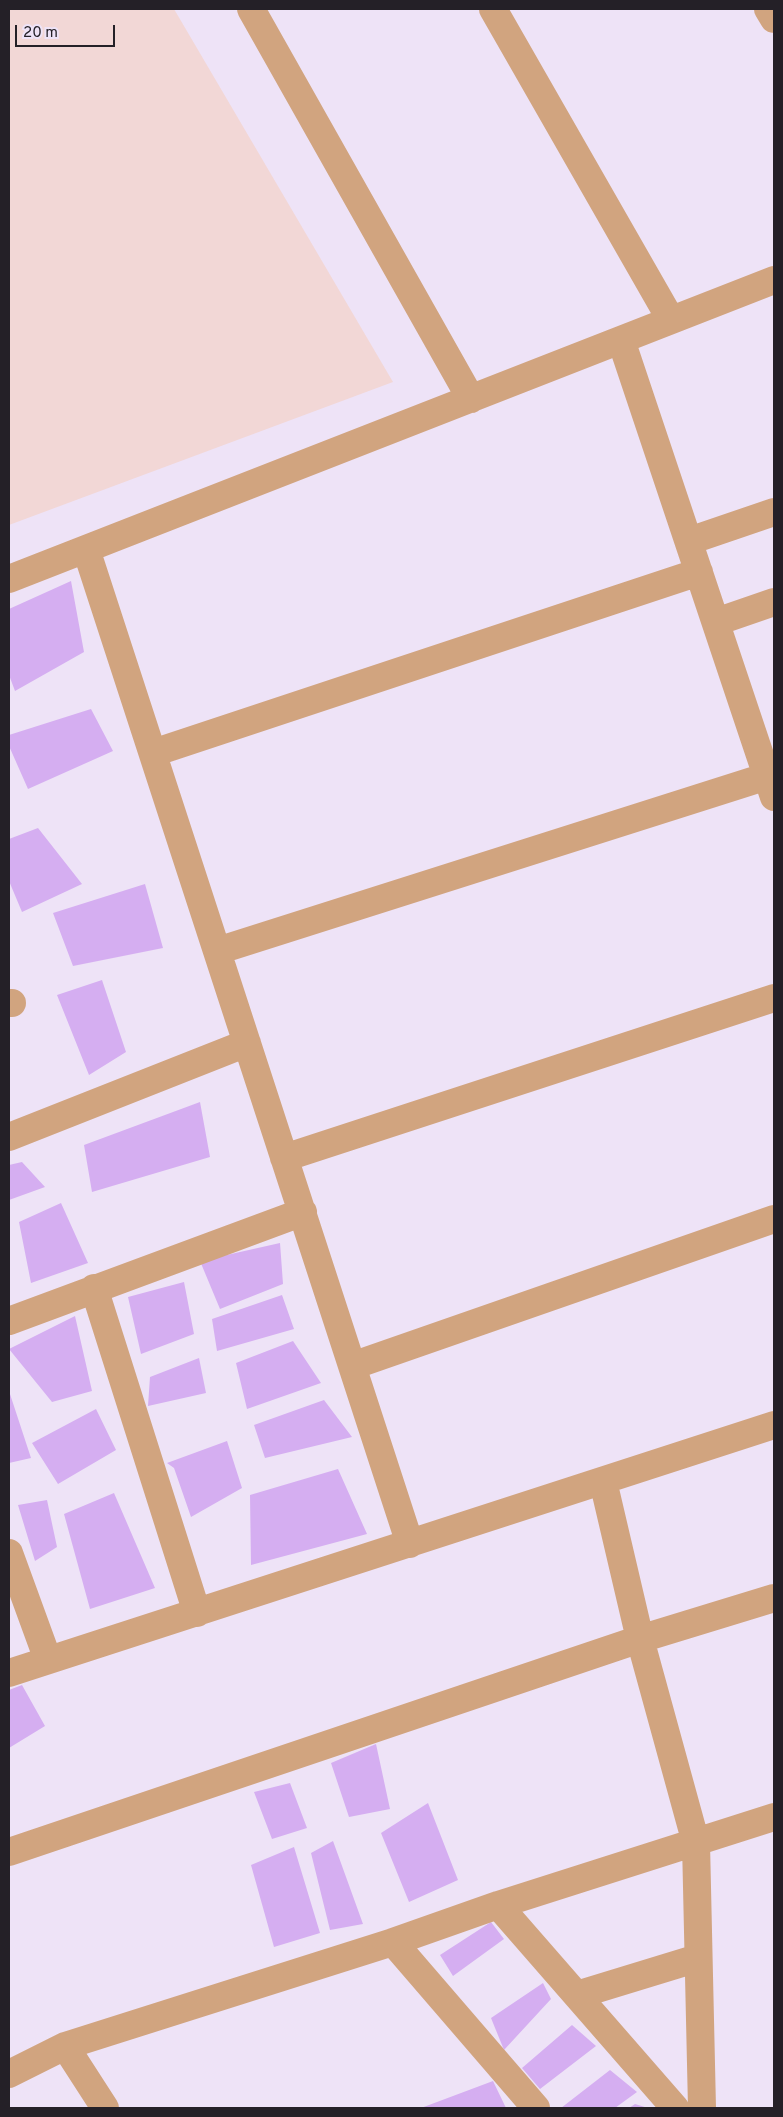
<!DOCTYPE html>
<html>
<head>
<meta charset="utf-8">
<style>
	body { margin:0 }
	#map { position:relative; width:783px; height:2117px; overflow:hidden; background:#eee3f7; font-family:Overpass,sans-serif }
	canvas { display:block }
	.frame { position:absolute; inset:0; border:10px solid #242027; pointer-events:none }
	.scale { position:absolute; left:15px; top:25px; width:100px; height:22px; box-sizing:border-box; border:2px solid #242027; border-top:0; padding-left:6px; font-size:15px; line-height:18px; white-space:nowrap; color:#242027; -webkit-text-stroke:4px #eee3f7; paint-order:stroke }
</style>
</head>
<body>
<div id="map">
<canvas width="783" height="2117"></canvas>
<div class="frame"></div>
<div class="scale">20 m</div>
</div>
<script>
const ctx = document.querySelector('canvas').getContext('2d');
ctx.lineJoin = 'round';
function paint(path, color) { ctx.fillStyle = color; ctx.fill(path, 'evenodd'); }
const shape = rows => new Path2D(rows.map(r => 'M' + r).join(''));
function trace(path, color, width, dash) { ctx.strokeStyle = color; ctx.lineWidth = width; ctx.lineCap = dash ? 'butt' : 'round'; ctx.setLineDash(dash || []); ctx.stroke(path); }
paint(shape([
	[9,9,174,9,393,382,9,525]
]), '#f2d7d6');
paint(shape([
	[71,581,84,652,15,691,9,675,9,609],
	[91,709,113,751,28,789,9,746,9,735],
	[38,828,82,884,22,912,9,881,9,839],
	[145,884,163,948,73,966,53,913],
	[102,980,126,1052,89,1075,57,995],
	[200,1102,210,1157,92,1192,84,1145],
	[22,1162,45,1187,9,1200,9,1165],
	[61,1203,88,1263,31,1283,19,1222],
	[280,1243,283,1284,220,1309,200,1261],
	[184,1282,194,1334,141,1354,128,1297],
	[282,1295,294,1329,217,1351,212,1319],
	[75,1316,92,1391,52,1402,9,1349],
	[293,1341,321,1383,247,1409,236,1363],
	[199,1358,206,1393,148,1406,150,1377],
	[9,1391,31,1458,9,1463],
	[324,1400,352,1437,265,1458,254,1425],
	[96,1409,116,1450,58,1484,32,1443],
	[227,1441,242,1488,191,1517,174,1468,167,1463],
	[338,1469,367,1534,251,1565,250,1495],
	[114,1493,155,1588,90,1609,64,1514],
	[47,1500,57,1547,35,1561,18,1505],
	[22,1685,45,1726,9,1748,9,1690],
	[376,1744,390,1809,349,1817,331,1763],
	[290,1783,307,1828,272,1839,254,1792],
	[428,1803,458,1880,409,1902,381,1833],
	[333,1841,363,1924,330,1930,311,1853],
	[294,1847,320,1933,274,1947,251,1865],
	[491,1922,504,1939,453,1976,440,1955],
	[543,1983,551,1999,504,2050,491,2018],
	[572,2025,596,2046,540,2089,522,2068],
	[610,2070,637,2092,615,2108,561,2108],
	[493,2081,506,2108,421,2108],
	[635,2104,648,2108,629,2108]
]), '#d5aef1');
trace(shape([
	[251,9,471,399],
	[493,9,671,320],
	[768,9,774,19],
	[621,340,774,797],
	[689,541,774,512],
	[86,549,410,1544],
	[9,579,774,280],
	[716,622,774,602],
	[153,753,699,572],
	[217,951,774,774],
	[9,1003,12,1003],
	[9,1137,247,1043],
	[284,1158,774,998],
	[94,1288,197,1613],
	[9,1321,303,1212],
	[352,1366,774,1219],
	[603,1481,640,1639,696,1843,702,2108],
	[9,1553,48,1660],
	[9,1673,774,1425],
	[9,1852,640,1639,774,1598],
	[498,1905,675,2108],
	[393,1942,536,2108],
	[577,1995,698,1958],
	[65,2046,105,2108],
	[9,2074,65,2046,393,1942,498,1905,774,1817]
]), '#d1a47f', 28);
</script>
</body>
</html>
